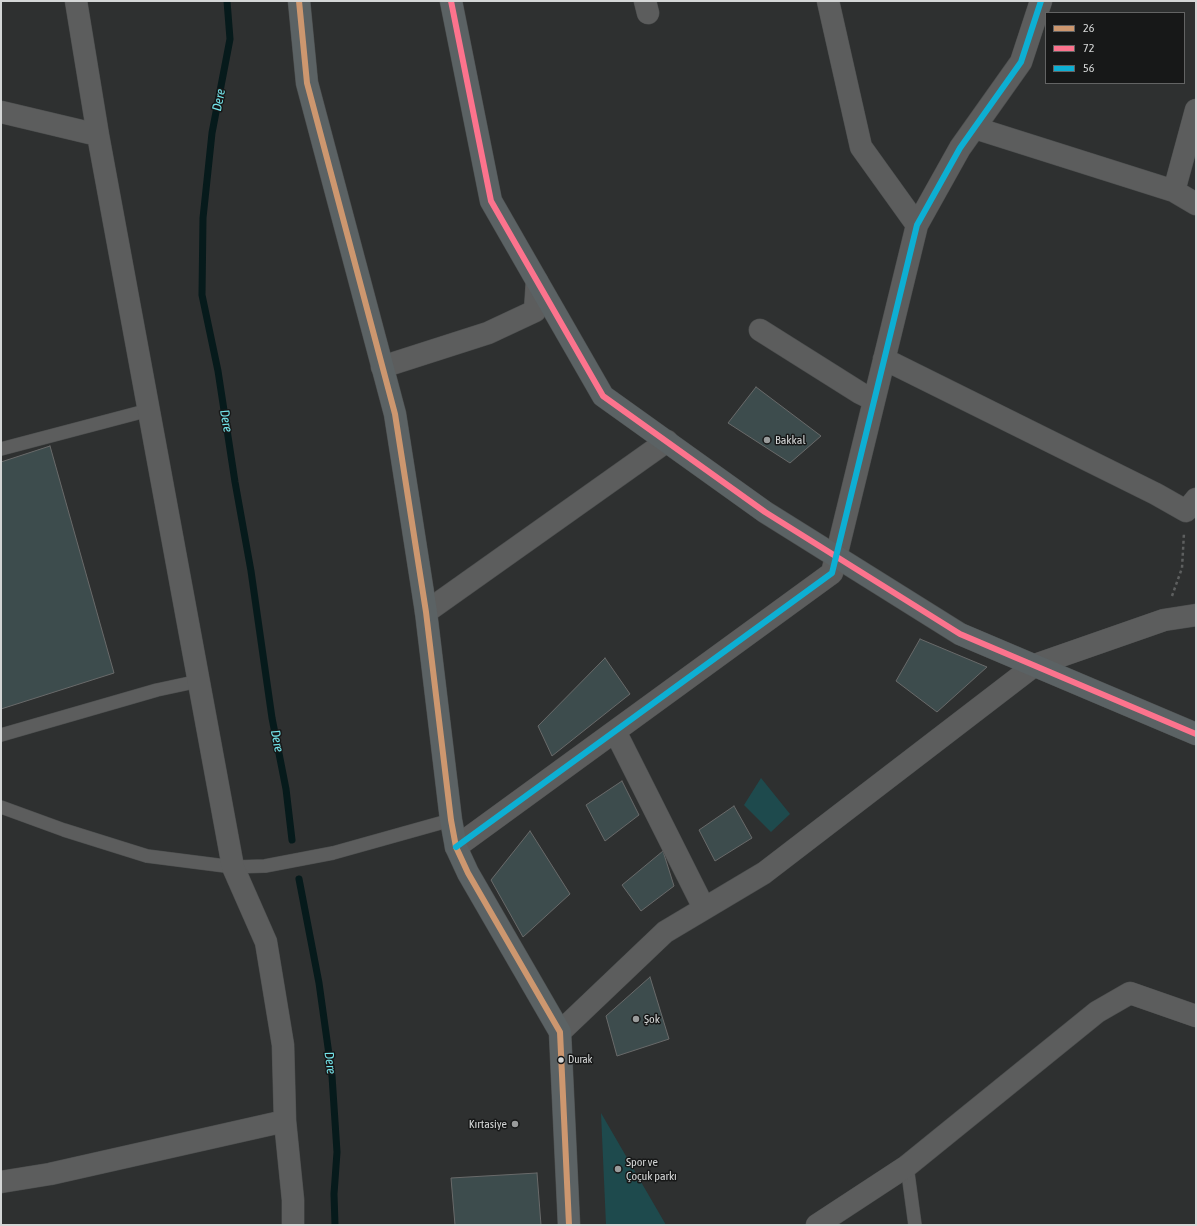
<!DOCTYPE html>
<html>
<head>
<meta charset="utf-8">
<style>
	body { margin:0 }
	#map { position:relative; width:1197px; height:1226px; overflow:hidden; background:#2e3030; font-family:"Asap Condensed",sans-serif }
	canvas { display:block }
	.frame { position:absolute; inset:0; border:2px solid #d4d6d6; pointer-events:none }
	.legend { position:absolute; left:1045px; top:12px; width:140px; height:72px; box-sizing:border-box; background:#171818; border:1px solid #636464; margin:0; padding:5px 7px; list-style:none; font-size:12px; color:#d4d6d6 }
	.legend li { display:flex; align-items:center; gap:8px; height:20px }
	.legend b { width:20px; border:1px solid #636464 }
</style>
</head>
<body>
<div id="map">
<canvas width="1197" height="1226"></canvas>
<div class="frame"></div>
<ul class="legend">
<li><b style="height:5px;background:#cd976f"></b>26</li>
<li><b style="height:5px;background:#fc738d"></b>72</li>
<li><b style="height:5px;background:#0dafd3"></b>56</li>
</ul>
</div>
<script>
const ctx = document.querySelector('canvas').getContext('2d');
ctx.lineJoin = 'round';
function paint(path, color) { ctx.fillStyle = color; ctx.fill(path, 'evenodd'); }
const shape = rows => new Path2D(rows.map(r => 'M' + r).join(''));
function trace(path, color, width, dash) { ctx.strokeStyle = color; ctx.lineWidth = width; ctx.lineCap = dash ? 'butt' : 'round'; ctx.setLineDash(dash || []); ctx.stroke(path); }
function write(font, color, halo, rows, align = 'center') {
  ctx.font = font + ' "Asap Condensed",sans-serif'; ctx.lineWidth = 3; ctx.setLineDash([]); ctx.textBaseline = 'middle'; ctx.strokeStyle = halo; ctx.fillStyle = color; for (const [text, x, y, turn = 0] of rows) {
    ctx.save(); ctx.translate(x, y); ctx.rotate((+turn || 0) * Math.PI / 180); ctx.textAlign = isNaN(turn) ? turn : align; if (halo) ctx.strokeText(text, 0, 0); ctx.fillText(text, 0, 0); ctx.restore();
  }
}
paint(shape([
	[761,778,790,814,771,832,744,805],
	[601,1113,666,1225,606,1225]
]), '#1e4a4d');
trace(shape([
	[227,1,230,39,212,133,203,218,202,295,218,371,235,482,251,571,272,718,286,789,292,840],
	[299,879,319,983,332,1076,337,1152,334,1194,335,1225]
]), '#061a1b', 7);
const building = shape([
	[756,387,821,436,790,463,728,423,756,387],
	[50,446,114,673,1,709,1,462,50,446],
	[920,639,987,667,937,712,896,681,920,639],
	[605,658,630,694,552,756,538,726,605,658],
	[622,781,639,815,605,841,586,805,622,781],
	[734,806,752,838,715,861,699,830,734,806],
	[530,831,570,894,523,937,491,880,530,831],
	[663,851,674,886,641,911,622,885,663,851],
	[650,977,669,1039,617,1056,606,1016,650,977],
	[537,1173,541,1225,455,1225,451,1178,537,1173]
]);
paint(building, '#3d4c4d');
trace(building, '#696a6a', 1);
const lane = shape([
	[1,449,149,410],
	[1,735,157,690,199,681],
	[1,807,64,830,147,856,233,867,265,866,333,853,451,820],
	[907,1166,915,1225]
]);
const street = shape([
	[76,1,98,135,233,867,266,942,283,1045,285,1121],
	[645,1,648,13],
	[828,1,861,147,917,225],
	[1,112,98,135],
	[975,128,1174,191,1196,204],
	[1174,191,1196,110],
	[760,330,860,393,874,400],
	[884,359,1156,494,1186,511,1196,499],
	[382,367,488,333,535,311,537,281],
	[426,612,667,441],
	[620,741,704,908],
	[456,847,832,573,917,225,960,148,1021,62,1041,1],
	[560,1032,665,932,764,873,1035,665,1164,620,1196,615],
	[1,1182,50,1174,285,1121,293,1200,293,1225],
	[817,1225,907,1166,1097,1012,1130,993,1196,1016]
]);
const secondary = shape([
	[299,1,307,83,395,414,426,612,451,820,456,847,468,873,560,1032,569,1225],
	[451,1,491,201,603,396,765,512,960,634,1196,734]
]);
trace(lane, '#4c4e4e', 14);
trace(street, '#4c4e4e', 23);
trace(secondary, '#4c4e4e', 23);
trace(shape([
	[1172,596,1182,568,1184,533]
]), '#5d5f5f', 2.5, [3, 3]);
trace(lane, '#5c5d5d', 13);
trace(street, '#5c5d5d', 22);
trace(secondary, '#5b6264', 22);
trace(shape([
	[299,1,307,83,395,414,426,612,451,820,456,847,468,873,560,1032,569,1225]
]), '#cd976f', 6);
trace(shape([
	[451,1,491,201,603,396,765,512,960,634,1196,734]
]), '#fc738d', 6);
trace(shape([
	[456,847,832,573,917,225,960,148,1021,62,1041,1]
]), '#0dafd3', 6);
for (const [x, y, r, color] of [
	[767,440,4,"#9a9c9c"],
	[636,1019,4,"#9a9c9c"],
	[561,1060,3.5,"#d4d6d6"],
	[515,1124,4,"#9a9c9c"],
	[618,1169,4,"#9a9c9c"]
]) { const dot = new Path2D(); dot.arc(x, y, r, 0, 2 * Math.PI); ctx.fillStyle = color; ctx.fill(dot); trace(dot, '#171818', 1.5); }
write('11px', '#d4d6d6', '#171818', [
	["Durak",568,1060]
], 'left');
write('12px', '#d4d6d6', '#171818', [
	["Bakkal",775,440],
	["Şok",644,1019],
	["Kırtasiye",507,1124,"right"],
	["Spor ve",626,1162],
	["Çoçuk parkı",626,1176]
], 'left');
write('italic 13px', '#74e4ea', '#171818', [
	["Dere",219,100,-79],
	["Dere",226,421,80],
	["Dere",277,741,79],
	["Dere",330,1063,83]
]);
</script>
</body>
</html>
